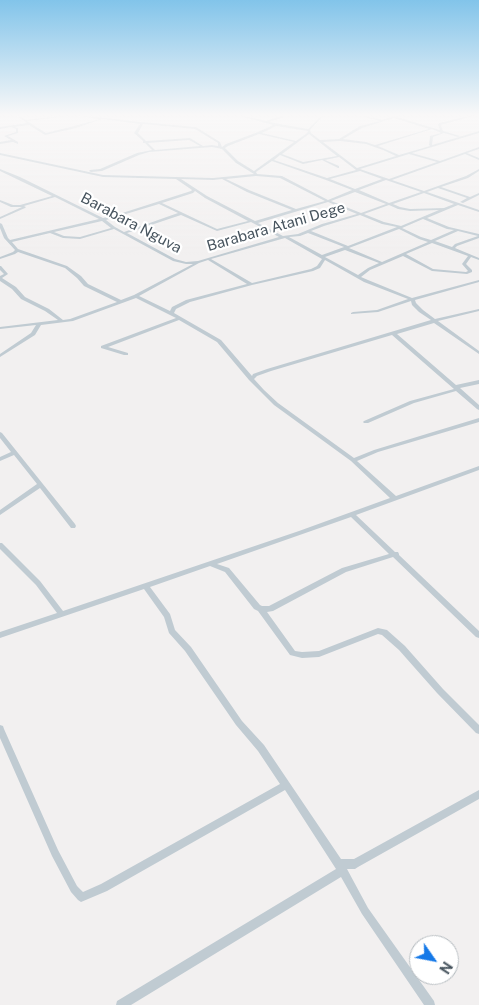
<!DOCTYPE html>
<html>
<head>
<meta charset="utf-8">
<style>
	body { margin:0 }
	#map { position:relative; width:479px; height:1005px; overflow:hidden; background:#f2f0f0; font-family:"Public Sans",sans-serif }
	canvas { display:block }
	.north { position:absolute; left:409px; top:935px; width:50px; height:50px; box-sizing:border-box; background:#fff; border:1px solid #b5bbbf; border-radius:50%; rotate:123deg; font-size:14px; font-weight:700; line-height:20px; text-align:center; color:#47545e }
	.north::after { content:''; display:block; margin:auto; width:18px; height:22px; background:#1579e8; clip-path:polygon(50% 0,100% 100%,50% 72%,0 100%) }
</style>
</head>
<body>
<div id="map">
<canvas width="479" height="1005"></canvas>
<div class="north">N</div>
</div>
<script>
const ctx = document.querySelector('canvas').getContext('2d');
ctx.lineJoin = 'round';
const shape = rows => new Path2D(rows.map(r => 'M' + r).join(''));
function paint(path, color) { ctx.fillStyle = color; ctx.fill(path, 'evenodd'); }
function write(font, color, halo, rows, align = 'center') {
  ctx.font = font + ' "Public Sans",sans-serif'; ctx.lineWidth = 4.5; ctx.setLineDash([]); ctx.textBaseline = 'middle'; ctx.strokeStyle = halo; ctx.fillStyle = color; for (const [text, x, y, turn = 0] of rows) {
    ctx.save(); ctx.translate(x, y); ctx.rotate((+turn || 0) * Math.PI / 180); ctx.textAlign = isNaN(turn) ? turn : align; if (halo) ctx.strokeText(text, 0, 0); ctx.fillText(text, 0, 0); ctx.restore();
  }
}
paint(shape([
	[16,115,18,115,26,120,69,115,68,116,27,121,46,133,74,126,100,119,79,116,78,115,141,122,196,127,220,142,222,147,226,144,258,132,273,125,240,116,240,115,266,121,285,115,287,115,287,116,269,122,308,129,322,115,324,115,310,130,311,133,320,140,339,139,360,126,380,121,362,116,362,115,382,120,391,117,391,116,403,115,403,116,397,117,440,130,438,125,439,123,473,115,476,115,441,125,443,131,460,136,458,137,444,133,433,137,432,145,479,131,479,133,412,153,440,161,479,147,479,149,467,153,479,158,479,160,465,154,392,180,424,191,466,176,479,169,479,171,468,178,441,187,470,197,479,193,479,195,463,203,460,202,467,198,438,188,427,192,479,210,479,212,458,205,427,218,449,227,479,234,479,238,457,246,455,248,479,258,479,260,471,257,466,264,472,270,472,272,467,274,432,271,403,256,370,270,361,277,368,280,412,298,479,280,479,282,415,300,416,303,423,310,435,319,479,309,479,311,438,321,479,351,479,354,434,323,397,334,456,385,479,380,479,384,460,388,479,405,479,410,477,409,456,391,414,403,368,423,364,423,363,422,364,421,410,401,454,389,392,335,271,371,257,376,254,379,264,390,278,403,354,458,374,450,479,418,479,422,378,452,357,461,396,496,479,466,479,470,356,515,395,552,398,552,399,554,399,555,479,631,479,638,476,637,393,557,346,572,273,611,267,612,295,651,302,652,319,651,378,628,387,630,405,646,443,689,479,725,479,734,476,733,437,693,399,650,382,635,378,634,319,657,302,658,290,655,258,611,254,609,225,572,210,566,150,587,170,614,175,630,191,647,242,721,264,745,341,859,354,859,479,790,479,799,358,867,355,869,347,869,368,908,434,1001,435,1005,424,1005,362,914,341,877,131,1005,116,1005,117,1001,336,869,285,790,107,891,81,902,78,900,71,892,52,856,0,738,0,725,3,726,4,729,58,850,77,886,83,892,101,884,280,784,258,751,236,725,185,651,169,633,164,617,144,589,0,638,0,632,57,613,36,585,0,549,0,543,2,543,40,581,63,611,299,531,390,498,351,461,274,405,249,380,217,342,179,320,108,347,128,353,128,355,124,355,101,348,101,346,176,318,136,298,73,321,41,325,35,335,0,357,0,354,31,333,36,325,0,329,0,327,58,320,45,311,21,299,12,289,0,281,0,276,4,274,0,270,0,266,1,266,8,274,2,278,16,287,25,297,49,309,63,320,70,319,117,302,84,286,77,278,65,268,18,252,15,254,0,259,0,257,13,252,15,250,4,238,0,228,0,223,2,224,8,238,10,240,99,219,55,197,24,206,26,207,25,208,0,219,0,217,22,207,11,207,0,202,0,200,13,205,20,205,52,196,0,171,0,169,20,177,103,218,116,215,191,191,192,190,176,179,103,177,0,155,0,153,103,175,213,178,254,174,236,163,222,149,212,147,149,152,139,155,102,171,91,172,89,171,90,170,100,169,137,153,152,150,145,143,143,143,143,141,134,133,140,124,102,119,76,128,45,135,29,125,15,127,18,128,18,133,8,136,18,142,18,144,13,142,0,144,0,142,11,140,4,136,16,132,16,129,11,127,0,129,0,127,27,123,16,115],
	[394,118,429,129,375,145,366,142,343,139,362,128,394,118],
	[143,124,195,129,218,143,218,146,212,145,203,146,190,138,146,141,138,133,143,124],
	[276,126,308,131,307,133,296,141,262,133,276,126],
	[432,129,441,133,430,136,429,145,430,146,399,155,378,146,432,129],
	[259,134,294,142,254,171,238,161,225,148,228,146,259,134],
	[309,134,337,156,303,162,282,154,309,134],
	[189,140,200,146,155,150,148,143,189,140],
	[340,141,366,144,383,150,396,156,357,168,323,142,340,141],
	[409,154,437,162,389,179,360,169,409,154],
	[280,155,303,164,322,160,338,168,339,168,339,166,325,160,339,157,356,170,327,178,274,160,280,155],
	[272,161,326,180,352,190,328,200,282,176,257,174,256,172,272,161],
	[360,171,382,179,355,189,330,179,360,171],
	[256,176,280,178,325,201,296,209,249,190,226,179,256,176],
	[181,179,213,180,222,179,247,192,292,210,255,221,207,196,181,179],
	[386,180,421,192,389,203,359,190,386,180],
	[195,191,205,198,248,221,217,229,162,203,193,193,195,191],
	[355,192,386,204,361,213,331,201,355,192],
	[424,193,454,204,444,208,410,209,400,207,393,204,424,193],
	[328,202,357,214,322,224,298,234,283,236,258,223,328,202],
	[159,204,178,213,124,232,115,227,106,220,159,204],
	[389,205,398,209,410,211,439,210,401,226,384,222,364,214,389,205],
	[181,215,217,231,251,222,279,237,198,261,186,262,175,259,127,233,181,215],
	[360,215,382,224,397,227,348,246,311,231,324,226,360,215],
	[423,219,447,229,454,230,431,240,421,237,402,228,423,219],
	[102,221,111,228,80,237,64,236,54,232,102,221],
	[114,229,173,261,186,264,193,264,134,295,121,300,88,284,81,276,67,266,18,249,12,242,50,233,63,238,80,239,114,229],
	[399,229,419,239,428,242,382,262,349,248,399,229],
	[458,231,478,236,455,244,452,247,435,241,458,231],
	[308,233,344,247,322,255,289,237,300,236,308,233],
	[285,238,322,259,317,266,311,269,252,283,211,259,285,238],
	[432,243,468,256,462,264,468,271,466,272,433,269,406,254,432,243],
	[345,250,379,263,368,268,358,275,325,257,345,250],
	[208,260,247,284,186,300,172,307,170,311,139,296,199,263,208,260],
	[325,260,364,282,408,299,377,310,353,312,351,313,351,314,378,312,411,301,412,305,419,312,431,320,267,369,253,374,252,376,221,340,174,313,176,309,190,302,252,285,313,271,320,268,325,260],
	[351,517,389,554,342,568,269,606,262,606,260,605,229,568,217,564,351,517],
	[0,432,2,433,75,524,76,526,75,528,71,528,40,488,0,515,0,510,37,484,14,455,0,461,0,457,11,452,0,438,0,432]
]), '#c0cbd2');
const sky = ctx.createLinearGradient(0, 0, 0, 255);
sky.addColorStop(0, '#82c4ea');
sky.addColorStop(0.45, '#f9f8f8');
sky.addColorStop(1, '#f9f8f800');
ctx.fillStyle = sky;
ctx.fillRect(0, 0, 479, 255);
write('15px', '#47545e', '#fff', [
	["Barabara Nguva",131,223,28],
	["Barabara Atani Dege",276,227,-16]
]);
</script>
</body>
</html>
